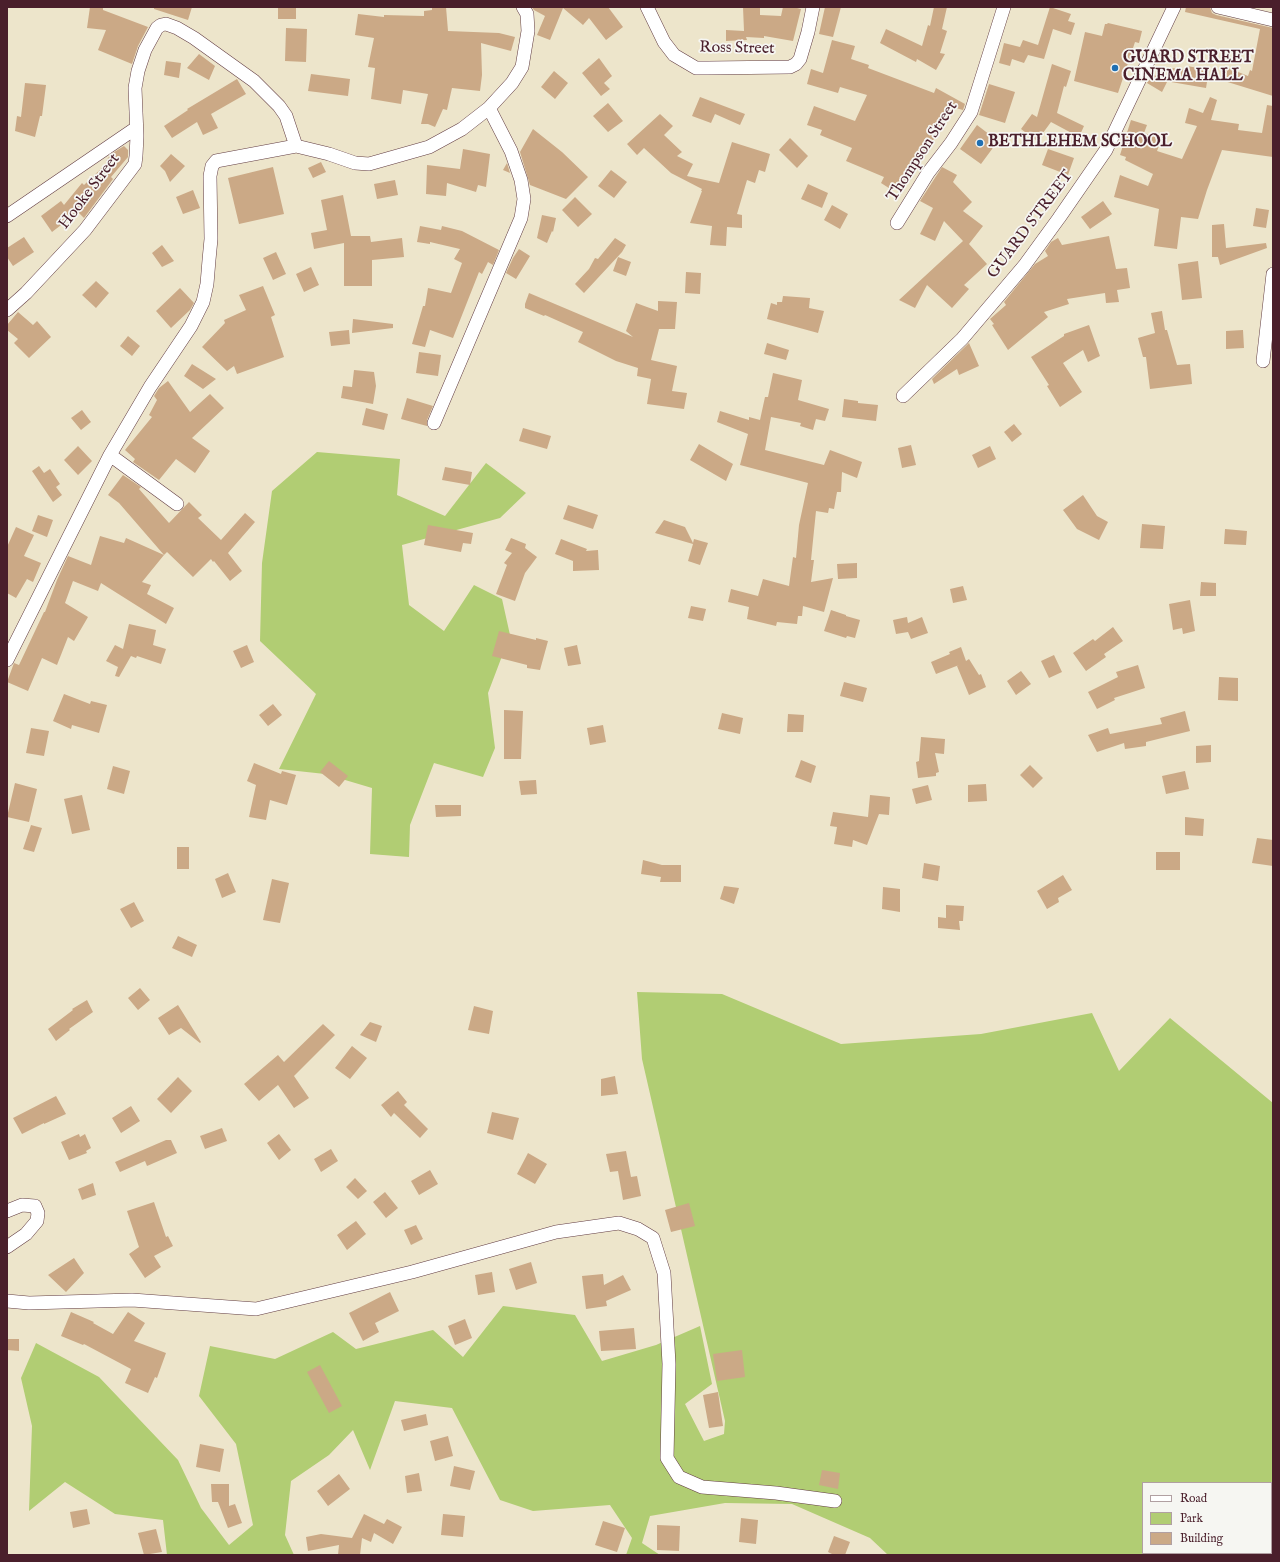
<!DOCTYPE html>
<html>
<head>
<meta charset="utf-8">
<style>
	body { margin:0 }
	#map { position:relative; width:1280px; height:1562px; overflow:hidden; background:#ede5cb; font-family:"IM FELL English",serif }
	canvas { display:block }
	.frame { position:absolute; inset:0; border:8px solid #4a1f2b; pointer-events:none }
	.legend { position:absolute; left:1142px; top:1482px; width:130px; height:72px; box-sizing:border-box; background:#f6f6f2; border:1px solid #b1a0a2; margin:0; padding:5px 7px; list-style:none; font-size:12px; color:#4a1f2b }
	.legend li { display:flex; align-items:center; gap:8px; height:20px }
	.legend b { width:20px; border:1px solid #b1a0a2 }
</style>
</head>
<body>
<div id="map">
<canvas width="1280" height="1562"></canvas>
<div class="frame"></div>
<ul class="legend">
<li><b style="height:5px;background:#fff"></b>Road</li>
<li><b style="height:11px;background:#b1cd73"></b>Park</li>
<li><b style="height:11px;background:#cba986"></b>Building</li>
</ul>
</div>
<script>
const ctx = document.querySelector('canvas').getContext('2d');
ctx.lineJoin = 'round';
function paint(path, color) { ctx.fillStyle = color; ctx.fill(path, 'evenodd'); }
const shape = rows => new Path2D(rows.map(r => 'M' + r).join(''));
function trace(path, color, width, dash) { ctx.strokeStyle = color; ctx.lineWidth = width; ctx.lineCap = dash ? 'butt' : 'round'; ctx.setLineDash(dash || []); ctx.stroke(path); }
function write(font, color, halo, rows, align = 'center') {
  ctx.font = font + ' "IM FELL English",serif'; ctx.lineWidth = 3.5; ctx.setLineDash([]); ctx.textBaseline = 'middle'; ctx.strokeStyle = halo; ctx.fillStyle = color; for (const [text, x, y, turn = 0] of rows) {
    ctx.save(); ctx.translate(x, y); ctx.rotate((+turn || 0) * Math.PI / 180); ctx.textAlign = isNaN(turn) ? turn : align; if (halo) ctx.strokeText(text, 0, 0); ctx.fillText(text, 0, 0); ctx.restore();
  }
}
paint(shape([
	[317,452,400,459,397,495,445,516,486,463,526,493,500,518,402,545,409,605,444,631,474,585,502,599,510,635,488,693,495,748,483,777,434,763,410,825,409,857,370,854,372,788,325,774,279,769,316,694,260,641,262,563,272,491],
	[637,992,722,994,841,1044,981,1034,1092,1013,1119,1071,1170,1018,1273,1103,1273,1555,888,1555,870,1538,792,1504,725,1503,650,1516,642,1543,660,1555,626,1555,632,1538,610,1505,533,1511,500,1500,452,1408,395,1401,370,1470,353,1430,329,1455,291,1481,285,1535,294,1555,167,1555,163,1520,115,1514,65,1482,29,1511,32,1426,21,1378,36,1343,99,1377,178,1460,201,1508,229,1545,253,1525,236,1444,199,1396,210,1346,275,1359,333,1332,356,1349,433,1330,463,1357,503,1306,575,1315,602,1361,656,1345,700,1326,712,1384,685,1404,704,1441,724,1434,725,1421,642,1059],
	[1143,1483,1271,1483,1271,1553,1143,1553]
]), '#b1cd73');
paint(shape([
	[90,7,103,7,103,10,148,27,138,46,132,64,98,50,106,30,87,28],
	[154,7,192,7,188,20,154,9],
	[278,7,296,7,296,19,278,19],
	[432,7,446,7,448,31,499,33,515,37,511,51,481,43,482,75,480,91,452,88,447,110,443,109,435,127,428,124,421,124,428,94,403,90,401,104,371,99,375,68,368,67,374,38,355,35,358,14,384,17,384,15,424,16,424,11,432,10],
	[532,7,608,7,623,27,606,40,589,18,583,25,563,8,550,40,537,35,545,16,534,10],
	[743,7,760,7,760,15,781,16,783,7,793,7,801,9,793,41,764,36,764,38,746,37,747,40,726,41,726,30,744,31],
	[825,7,841,7,833,37,819,34],
	[934,7,947,7,942,29,947,31,940,53,945,54,936,70,917,59,916,62,880,43,886,29,922,46,928,25,930,26],
	[1050,7,1071,14,1068,21,1075,23,1071,35,1053,29,1044,59,1028,55,1024,63,1012,59,1010,66,999,63,1004,43,1020,47,1023,40,1038,45],
	[1186,7,1210,7,1212,13,1216,15,1273,28,1273,96,1221,80,1226,67,1248,76,1250,70,1252,71,1260,29,1185,12],
	[1108,23,1142,31,1139,43,1135,42,1118,93,1074,81,1085,32,1102,36,1105,24,1107,24],
	[286,28,307,29,306,62,285,61],
	[832,40,855,46,851,59,869,65,868,68,934,93,936,88,965,104,963,110,952,107,949,117,925,152,923,151,902,186,897,182,892,190,881,183,884,177,846,161,852,148,820,135,822,130,807,125,814,106,855,121,867,95,840,87,838,93,807,84,811,69,823,73],
	[199,54,215,66,209,80,187,68],
	[599,58,612,76,604,83,610,89,601,96,582,73],
	[166,61,181,63,179,78,164,75],
	[1052,64,1071,71,1066,87,1064,86,1057,113,1084,126,1079,137,1051,122,1037,141,1021,129,1032,114,1037,117],
	[1187,66,1209,70,1206,88,1171,82,1172,68,1186,70],
	[554,71,568,83,555,99,541,87],
	[1151,73,1167,82,1162,92,1147,83],
	[311,74,350,79,348,96,308,91],
	[237,79,246,94,211,114,218,128,203,135,197,122,172,138,164,126,188,110,187,109],
	[25,83,46,85,42,116,40,116,35,137,15,131,17,116,21,117],
	[989,84,1015,92,1005,123,979,115],
	[700,97,745,114,740,125,715,114,711,123,692,116],
	[1210,97,1217,100,1211,120,1239,124,1238,130,1262,133,1267,105,1273,106,1273,157,1222,150,1207,190,1198,219,1181,217,1177,249,1154,246,1159,209,1114,197,1120,175,1148,186,1153,174,1125,160,1126,157,1120,155,1131,120,1147,125,1144,133,1162,138,1157,151,1182,159,1197,126,1185,123,1189,108,1203,113],
	[608,103,623,121,608,132,593,116],
	[660,114,673,126,664,135,682,152,677,156,693,164,687,176,719,183,732,142,770,154,765,172,759,170,755,183,747,180,737,214,742,215,742,228,727,227,726,246,710,245,712,226,690,223,702,191,701,191,702,189,671,173,644,148,637,155,627,144],
	[977,125,998,141,981,164,960,149],
	[533,129,562,152,588,177,566,199,530,185,520,152],
	[790,138,808,156,797,168,779,150],
	[124,146,128,150,128,157,111,177,113,179,84,218,78,212,52,232,41,216,61,201,64,205,82,183,84,185,108,162,106,161,111,154],
	[463,149,490,154,486,187,478,185,476,192,447,183,446,196,426,194,427,165,460,169],
	[1048,149,1074,158,1068,175,1042,165],
	[171,154,185,166,170,182,165,171,160,166],
	[321,162,326,172,313,178,308,168],
	[507,163,510,173,503,170],
	[273,167,284,214,239,224,228,178],
	[942,167,957,175,953,182,972,202,963,211,983,226,969,244,987,264,964,285,969,289,952,308,927,285,915,308,899,300,963,241,944,221,935,241,920,234,933,208,920,201],
	[611,170,627,182,614,198,598,186],
	[395,180,398,195,377,199,374,184],
	[808,184,828,193,822,208,801,199],
	[193,190,200,208,183,214,176,197],
	[343,195,351,236,370,236,371,242,402,238,404,257,372,260,372,286,344,286,344,243,314,249,311,233,327,230,321,200],
	[575,197,592,214,578,227,562,210],
	[1103,201,1112,214,1090,229,1081,217],
	[832,205,848,214,840,229,824,220],
	[1256,208,1269,210,1266,228,1253,226],
	[542,215,556,218,553,232,552,231,547,243,537,238],
	[1224,224,1226,248,1266,243,1267,248,1220,265,1218,257,1212,257,1212,225],
	[420,226,441,230,442,226,462,231,499,250,493,265,488,262,482,274,479,272,453,338,430,330,425,347,412,344,423,306,425,306,428,288,451,293,462,263,454,259,460,249,430,242,430,244,417,242],
	[1109,236,1116,269,1127,268,1130,288,1117,290,1119,302,1106,303,1105,293,1067,299,1069,304,1044,312,1048,317,1008,350,992,325,994,324,990,319,1006,305,1004,302,1035,264,1048,256,1045,251,1051,242,1058,238,1062,245],
	[24,237,34,252,13,266,7,257,7,248],
	[615,238,626,245,622,252,584,293,575,284,589,269,595,258,598,259],
	[162,245,174,261,162,267,152,253],
	[519,249,530,256,516,279,506,273,513,258],
	[276,252,286,274,273,280,263,258],
	[618,257,631,262,626,276,613,271],
	[1198,261,1202,298,1182,300,1178,264],
	[311,267,319,285,304,292,296,274],
	[686,272,701,273,700,294,685,293],
	[96,281,109,293,96,308,82,295],
	[263,286,275,315,271,317,284,357,237,374,234,366,227,371,202,347,225,323,224,320,246,310,239,295],
	[180,288,194,303,190,310,171,328,156,311],
	[529,293,633,337,626,331,636,303,658,311,658,301,677,302,675,329,659,329,651,360,677,366,672,391,687,393,684,409,647,404,651,379,637,376,638,368,616,361,578,342,583,332,545,315,544,316,525,308,525,304],
	[783,296,810,298,809,308,824,311,818,333,767,319,771,303,777,305,777,302,782,302],
	[1162,311,1165,330,1167,330,1177,365,1190,364,1192,384,1150,389,1146,357,1143,357,1138,338,1155,333,1151,313],
	[18,312,33,325,37,321,51,337,29,358,14,343,18,339,7,330,7,325],
	[353,319,393,324,393,328,352,333],
	[1089,325,1100,356,1088,362,1083,350,1063,363,1082,392,1060,407,1047,386,1049,385,1031,357,1064,336,1064,334],
	[349,330,350,344,331,346,329,332],
	[1243,330,1244,348,1226,349,1226,331],
	[128,336,140,346,132,356,120,346],
	[767,343,789,350,786,360,764,354],
	[969,343,979,366,959,375,957,369,934,384,932,379],
	[419,352,441,355,438,376,416,373],
	[192,364,216,379,203,389,184,376],
	[354,370,374,372,376,386,373,404,341,398,343,386,352,387],
	[773,373,802,380,798,400,829,409,825,421,816,419,813,430,800,426,801,423,771,417,765,450,824,465,830,450,862,462,857,478,842,472,841,492,837,492,834,509,829,508,828,513,816,511,811,560,814,560,811,582,833,578,824,612,803,606,802,616,798,616,797,624,777,622,776,626,747,619,749,607,728,602,731,589,758,596,763,579,789,586,793,557,796,558,799,525,808,483,740,465,748,434,717,422,720,411,749,420,749,417,760,420,765,397,768,397],
	[168,381,190,412,210,394,224,408,192,438,210,451,195,473,176,459,159,480,133,462,135,459,125,450,152,417,149,415,157,400,154,396,159,388],
	[407,398,433,406,427,420,427,426,401,419],
	[844,399,858,401,858,403,878,405,876,421,842,417],
	[366,408,388,414,384,430,362,425],
	[82,410,91,422,81,430,71,418],
	[1014,424,1022,434,1012,442,1004,432],
	[523,428,551,436,547,449,519,441],
	[699,444,733,464,726,481,690,460],
	[911,445,916,465,902,468,898,448],
	[78,446,92,461,78,475,64,460],
	[990,446,996,459,978,468,972,455],
	[39,466,44,473,50,469,60,484,56,487,62,495,53,502,32,471],
	[445,467,472,472,470,485,442,480],
	[123,475,141,487,139,489,169,523,189,502,202,515,198,518,221,540,245,513,255,522,228,553,242,571,230,581,214,561,213,562,211,559,193,577,167,552,164,555,119,503,108,495],
	[1083,495,1097,516,1108,522,1099,540,1077,529,1063,510],
	[568,505,598,515,593,529,563,519],
	[38,515,53,520,47,537,32,531],
	[664,520,685,527,693,543,694,539,708,543,700,565,688,561,693,544,655,533],
	[1142,524,1165,526,1163,549,1140,548],
	[428,525,473,533,471,544,463,543,461,552,424,545],
	[16,527,34,535,24,556,41,563,33,582,27,579,16,598,7,593,7,547],
	[1225,529,1247,531,1246,545,1224,544],
	[100,536,124,543,126,538,164,555,142,582,151,585,147,594,174,608,166,624,101,583,98,591,73,581,65,603,88,617,74,641,68,637,57,665,42,658,28,691,7,682,14,663,19,665,44,612,45,612,57,580,68,556,91,565],
	[511,538,526,544,525,548,537,557,525,573,515,601,496,594,507,565,504,563,512,553,505,550],
	[561,539,587,549,586,551,598,550,599,570,573,571,573,561,555,554],
	[857,563,857,578,838,579,837,564],
	[1201,582,1216,583,1216,596,1200,596],
	[963,586,967,600,953,603,950,589],
	[1190,600,1195,631,1183,634,1182,628,1173,630,1169,604],
	[691,606,706,609,703,621,688,618],
	[831,610,846,615,846,616,860,620,855,638,847,636,846,638,824,631],
	[907,617,908,623,922,617,928,633,911,639,908,632,896,634,893,620],
	[129,624,156,630,153,645,166,649,161,664,137,656,136,658,131,656,119,677,115,676,118,667,106,661,115,645,123,649],
	[1113,627,1123,641,1104,654,1106,657,1086,671,1073,653,1093,639,1095,641],
	[499,631,536,640,536,638,548,641,540,670,527,668,527,665,492,656],
	[247,645,254,662,241,668,233,651],
	[577,645,581,664,568,666,564,648],
	[961,647,966,661,969,659,979,675,981,674,986,687,969,695,957,666,959,665,936,674,931,662,950,654,949,652],
	[1054,655,1062,672,1049,678,1041,661],
	[1138,665,1145,688,1114,698,1115,700,1097,709,1088,692,1118,677,1116,672],
	[1021,671,1031,684,1016,695,1007,681],
	[1219,677,1238,678,1238,701,1218,700],
	[844,682,867,688,863,702,840,696],
	[64,694,90,704,91,701,107,705,99,733,72,725,71,729,53,721],
	[273,704,282,715,268,726,259,715],
	[504,710,523,711,521,759,504,759],
	[1185,711,1190,731,1146,742,1146,746,1125,749,1124,743,1097,752,1088,735,1108,728,1110,734,1162,724,1160,718],
	[722,713,743,718,740,734,718,729],
	[788,714,804,715,803,732,787,732],
	[603,725,606,742,590,745,587,728],
	[31,728,49,731,44,756,26,753],
	[921,737,945,739,944,754,935,753,939,772,936,773,936,776,918,778,916,762,919,761],
	[1211,745,1211,762,1196,763,1196,746],
	[801,760,816,766,811,783,795,777],
	[329,761,348,776,339,787,320,772],
	[254,763,281,774,282,771,296,775,287,805,270,800,266,820,249,817,256,785,247,781],
	[1030,765,1043,778,1033,788,1020,775],
	[113,766,130,771,124,794,107,789],
	[1185,771,1189,789,1166,794,1162,776],
	[536,780,537,794,521,795,519,781],
	[15,783,37,789,29,822,7,817],
	[986,784,987,801,968,802,968,785],
	[928,785,932,800,916,804,912,789],
	[82,795,90,830,72,834,64,799],
	[870,795,890,797,889,815,879,814,867,845,853,840,852,847,834,844,837,827,830,826,833,812,868,817],
	[435,805,461,805,461,816,436,817],
	[1185,817,1204,819,1203,836,1185,835],
	[31,825,42,828,34,852,23,849],
	[1257,838,1273,840,1273,866,1252,863],
	[177,847,189,847,189,869,177,869],
	[1156,852,1180,852,1180,870,1156,870],
	[643,860,662,865,681,865,681,882,660,882,661,877,641,874],
	[924,863,940,866,938,881,922,878],
	[228,873,236,892,222,898,215,879],
	[1063,875,1072,890,1058,898,1059,902,1047,909,1037,891],
	[272,879,289,883,280,923,263,920],
	[724,886,739,888,734,904,720,899],
	[883,887,900,889,900,912,882,909],
	[134,902,144,921,131,928,120,909],
	[946,905,964,906,963,921,959,921,960,930,938,928,938,917,946,918],
	[178,936,197,945,192,957,172,948],
	[140,988,150,1000,138,1010,128,998],
	[87,1000,93,1012,69,1029,70,1030,56,1041,48,1029,73,1010,72,1009],
	[178,1005,201,1042,200,1043,181,1028,169,1035,158,1018],
	[474,1006,493,1011,489,1034,468,1030],
	[370,1022,382,1026,376,1042,360,1035],
	[323,1024,335,1035,294,1076,309,1098,294,1108,278,1085,259,1101,244,1084,278,1055,284,1062],
	[352,1046,367,1058,350,1079,335,1068],
	[615,1076,618,1094,601,1096,601,1079],
	[178,1077,192,1091,171,1113,157,1099],
	[398,1091,407,1102,404,1105,428,1129,420,1138,394,1113,391,1117,381,1105],
	[56,1096,66,1114,44,1124,44,1123,22,1134,13,1118],
	[131,1106,140,1121,121,1133,112,1118],
	[492,1112,519,1118,513,1140,487,1133],
	[222,1128,227,1141,205,1149,200,1136],
	[79,1134,80,1137,85,1134,91,1148,86,1151,87,1153,69,1160,61,1142],
	[279,1134,291,1150,279,1160,267,1143],
	[166,1140,171,1140,177,1153,147,1166,145,1161,120,1172,115,1162],
	[331,1149,338,1161,321,1172,314,1159],
	[626,1151,631,1177,637,1176,641,1196,623,1200,618,1171,610,1172,606,1154],
	[528,1153,547,1164,535,1184,517,1174],
	[430,1170,438,1184,419,1195,411,1181],
	[355,1178,367,1191,358,1199,346,1187],
	[93,1183,96,1195,82,1200,78,1189],
	[385,1192,398,1208,386,1218,373,1202],
	[154,1202,166,1237,168,1236,173,1246,154,1256,161,1267,145,1278,129,1254,139,1247,127,1211],
	[689,1203,695,1226,671,1232,665,1210],
	[356,1221,366,1234,347,1250,337,1235],
	[416,1225,423,1239,411,1245,404,1230],
	[74,1258,84,1273,66,1292,48,1275],
	[531,1262,537,1283,516,1290,509,1269],
	[492,1272,495,1292,478,1295,475,1275],
	[603,1274,604,1285,623,1275,631,1290,606,1301,607,1306,586,1309,582,1276],
	[390,1292,399,1311,375,1323,379,1332,363,1341,349,1313],
	[71,1312,94,1322,93,1323,113,1334,128,1312,145,1323,134,1341,166,1353,157,1378,155,1377,148,1393,125,1383,131,1369,84,1344,83,1345,61,1336],
	[465,1319,472,1338,455,1345,448,1326],
	[634,1328,636,1349,601,1351,599,1331],
	[7,1339,19,1339,19,1351,7,1350],
	[742,1350,745,1377,717,1381,713,1354],
	[320,1365,342,1406,329,1413,307,1372],
	[718,1392,723,1426,709,1428,703,1395],
	[426,1414,428,1425,404,1431,401,1420],
	[448,1436,453,1456,435,1461,430,1441],
	[200,1444,224,1449,220,1472,196,1467],
	[454,1466,475,1471,470,1490,450,1486],
	[822,1470,840,1473,838,1489,819,1485],
	[419,1473,422,1491,407,1493,405,1476],
	[339,1474,350,1489,328,1506,317,1491],
	[211,1484,229,1484,229,1506,235,1504,242,1523,228,1528,218,1502,212,1502],
	[87,1509,90,1524,73,1528,70,1512],
	[364,1514,384,1524,387,1519,402,1527,393,1544,374,1533,371,1542,362,1538,360,1555,338,1555,339,1545,308,1551,306,1537,321,1534,352,1538],
	[443,1514,465,1516,463,1537,441,1535],
	[741,1518,758,1520,756,1544,739,1542],
	[603,1521,625,1528,617,1552,595,1545],
	[657,1525,680,1526,679,1551,657,1550],
	[156,1529,162,1552,144,1555,138,1533],
	[834,1536,850,1542,845,1555,834,1555,828,1552]
]), '#cba986');
const minor = shape([
	[647,7,664,42,674,55,696,68,708,68,790,67,796,64,800,59,808,32,813,7],
	[1218,7,1273,20],
	[7,216,136,128],
	[897,223,928,173,951,143,971,112,1004,7],
	[7,310,26,293,85,230,135,164,136,156,137,136,135,88,138,71,145,50,157,28,161,25,166,24,177,28,194,38,254,81,279,106,286,116,296,146],
	[1263,361,1273,274],
	[903,396,962,339,1024,266,1059,218,1106,150,1174,7],
	[434,423,521,218,524,199,521,180,511,151,489,108],
	[110,455,177,504],
	[7,660,110,455,150,387,191,326,203,302,207,284,209,260,211,239,210,176,212,166,216,161,296,146,329,154,355,163,369,164,429,147,462,129,489,108,512,83,522,67,528,31,527,14,523,7],
	[7,1211,22,1205,35,1206,38,1213,37,1221,26,1234,7,1247],
	[7,1301,29,1303,132,1300,256,1309,412,1272,556,1232,619,1223,638,1229,653,1238,664,1273,669,1364,667,1458,679,1477,702,1487,776,1493,835,1501]
]);
trace(minor, '#623d43', 14);
trace(minor, '#fff', 13);
for (const [x, y, r, color] of [
	[1115,68,4,"#1f6fb2"],
	[980,143,4,"#1f6fb2"]
]) { const dot = new Path2D(); dot.arc(x, y, r, 0, 2 * Math.PI); ctx.fillStyle = color; ctx.fill(dot); trace(dot, '#f6f6f2', 1.5); }
write('16px', '#4a1f2b', '#f6f6f2', [
	["Ross Street",737,49,1],
	["Thompson Street",923,152,-57],
	["Hooke Street",90,192,-53],
	["GUARD STREET",1031,225,-53]
]);
write('bold 16px', '#4a1f2b', '#f6f6f2', [
	["GUARD STREET",1123,59],
	["CINEMA HALL",1123,77],
	["BETHLEHEM SCHOOL",988,143]
], 'left');
</script>
</body>
</html>
